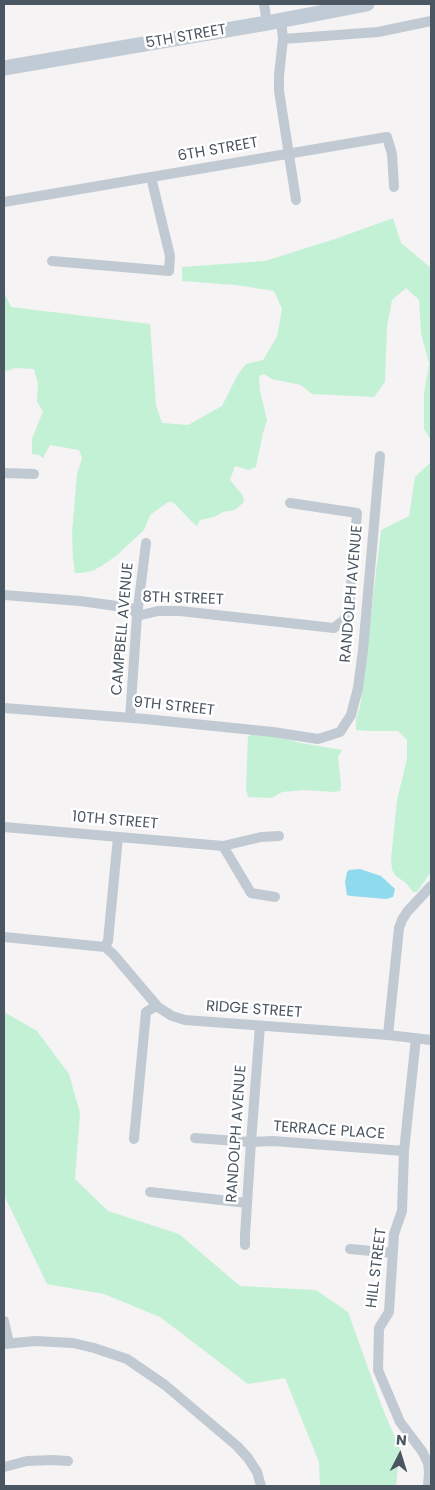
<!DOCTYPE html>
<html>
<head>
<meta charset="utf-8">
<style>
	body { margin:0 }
	#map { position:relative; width:435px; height:1490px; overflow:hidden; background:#f5f3f3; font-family:Poppins,sans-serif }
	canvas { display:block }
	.frame { position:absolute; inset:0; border:5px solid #4a5661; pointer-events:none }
	.north { position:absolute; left:375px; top:1430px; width:50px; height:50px; -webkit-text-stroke:4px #fff; paint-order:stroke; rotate:5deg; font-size:14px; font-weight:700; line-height:20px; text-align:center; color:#4a5661 }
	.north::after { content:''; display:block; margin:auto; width:18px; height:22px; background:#4a5661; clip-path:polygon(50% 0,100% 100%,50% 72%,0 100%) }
</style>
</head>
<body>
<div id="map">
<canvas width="435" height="1490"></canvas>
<div class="frame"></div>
<div class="north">N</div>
</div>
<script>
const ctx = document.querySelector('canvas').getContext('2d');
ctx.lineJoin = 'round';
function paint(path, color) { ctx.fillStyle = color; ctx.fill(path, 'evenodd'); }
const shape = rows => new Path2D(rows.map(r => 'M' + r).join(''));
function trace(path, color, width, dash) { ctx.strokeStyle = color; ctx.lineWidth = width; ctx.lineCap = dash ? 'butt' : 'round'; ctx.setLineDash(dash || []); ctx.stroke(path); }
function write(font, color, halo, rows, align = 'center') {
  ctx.font = font + ' Poppins,sans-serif'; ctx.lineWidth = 5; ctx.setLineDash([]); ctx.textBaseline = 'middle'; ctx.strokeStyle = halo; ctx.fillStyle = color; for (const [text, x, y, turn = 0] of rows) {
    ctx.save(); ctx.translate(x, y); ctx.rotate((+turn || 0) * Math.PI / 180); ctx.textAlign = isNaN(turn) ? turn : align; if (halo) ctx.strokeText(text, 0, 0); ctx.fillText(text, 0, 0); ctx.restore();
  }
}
paint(shape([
	[393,218,401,243,431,268,431,440,424,429,424,393,429,364,421,333,419,300,406,288,392,300,387,327,385,382,374,397,312,394,301,385,272,379,264,374,259,376,260,391,267,420,263,433,256,467,249,470,235,466,230,480,243,496,244,502,235,510,223,512,214,517,200,520,197,526,192,522,175,504,171,502,168,502,150,515,144,530,116,556,100,567,92,571,82,573,75,573,73,558,72,533,77,474,82,458,79,450,50,445,43,458,39,455,32,454,32,439,43,411,37,402,38,384,34,369,15,368,4,372,4,292,11,307,150,324,156,405,162,423,188,425,222,406,238,374,246,364,263,360,277,337,282,309,274,291,236,285,182,281,182,267,265,261,338,238],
	[431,462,431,872,417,892,413,892,406,883,396,876,392,870,391,859,397,800,407,759,407,740,398,731,370,731,356,730,356,718,360,707,381,530,409,516,415,477],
	[252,734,278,737,301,743,342,750,338,757,341,785,340,791,335,792,303,790,282,792,272,798,248,797,246,789,248,737],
	[4,1012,37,1031,69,1074,80,1113,75,1179,108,1211,179,1234,240,1286,316,1290,348,1312,382,1407,400,1449,396,1486,320,1486,319,1462,285,1378,248,1384,160,1317,104,1294,47,1284,4,1195]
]), '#c3f1d5');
paint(shape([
	[360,869,381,876,395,889,393,897,386,899,351,896,347,895,345,882,347,872,349,870]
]), '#90daee');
trace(shape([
	[264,4,267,23],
	[281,20,283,39,279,75,279,91,296,200],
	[283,39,378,32,431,21],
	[4,202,387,137,392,154,394,187],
	[52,261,169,271,170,256,151,177],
	[4,473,34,474],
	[4,595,80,601,131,608,134,610,137,616],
	[137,616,158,611,180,611,334,628,344,620,349,609,357,513,290,503],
	[4,708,145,719,273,732,318,739,340,732,351,715,358,688,363,650,380,456],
	[130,718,137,616,146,543],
	[4,827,223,846,261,837,279,836],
	[223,846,251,893,275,897],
	[4,937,105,947],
	[105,947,113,954,158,1007,172,1016,185,1020,388,1035,431,1040],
	[105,947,108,941,118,837],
	[388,1035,399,928,402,920,407,912,431,886],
	[416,1038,404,1151,402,1211,394,1234,389,1312,379,1328,378,1370,400,1422,422,1451,428,1463,429,1472,428,1486],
	[195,1138,251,1142,273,1141,404,1151],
	[134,1139,146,1012,156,1006],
	[150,1192,247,1203],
	[245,1245,245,1235,251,1142,260,1026],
	[350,1249,393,1253],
	[4,1321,9,1343],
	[4,1344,35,1341,73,1343,94,1348,127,1359,165,1385,237,1446,248,1458,257,1472,261,1486],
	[4,1467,27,1461,53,1460,68,1461]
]), '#c1cad2', 10);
trace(shape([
	[4,68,267,23,367,4]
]), '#c1cbd6', 15);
write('15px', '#4a5661', '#fff', [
	["5TH STREET",186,37,-10],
	["6TH STREET",218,150,-10],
	["RANDOLPH AVENUE",352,594,-85],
	["8TH STREET",183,599,2],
	["CAMPBELL AVENUE",123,629,-85],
	["9TH STREET",174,707,6],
	["10TH STREET",115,821,5],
	["RIDGE STREET",254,1010,4],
	["TERRACE PLACE",329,1131,4],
	["RANDOLPH AVENUE",237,1134,-86],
	["HILL STREET",377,1268,-83]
]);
</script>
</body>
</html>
